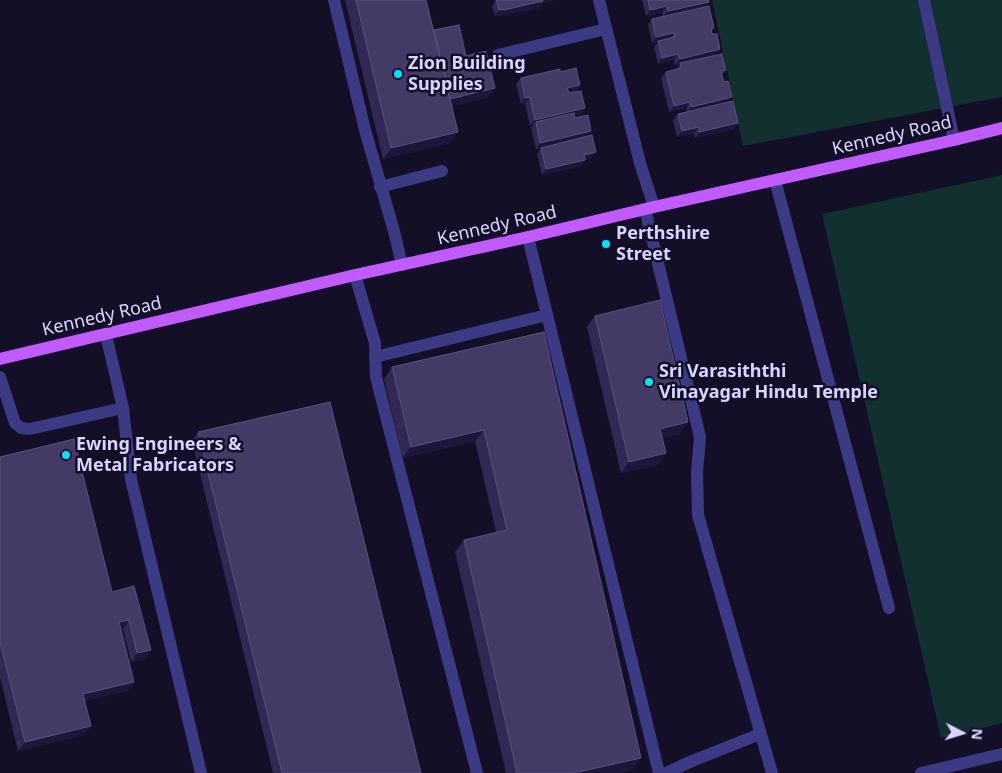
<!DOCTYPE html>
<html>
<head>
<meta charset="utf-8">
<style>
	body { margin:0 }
	#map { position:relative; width:1002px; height:773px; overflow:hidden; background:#130f26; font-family:"Noto Sans",sans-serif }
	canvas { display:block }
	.north { position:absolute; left:937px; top:708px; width:50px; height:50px; -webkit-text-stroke:4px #130f26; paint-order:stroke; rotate:95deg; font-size:14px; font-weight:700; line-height:20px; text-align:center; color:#d9d4ff }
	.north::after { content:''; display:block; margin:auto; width:18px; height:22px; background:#d9d4ff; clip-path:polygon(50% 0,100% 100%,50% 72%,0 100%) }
</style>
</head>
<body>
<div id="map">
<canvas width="1002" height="773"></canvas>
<div class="north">N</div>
</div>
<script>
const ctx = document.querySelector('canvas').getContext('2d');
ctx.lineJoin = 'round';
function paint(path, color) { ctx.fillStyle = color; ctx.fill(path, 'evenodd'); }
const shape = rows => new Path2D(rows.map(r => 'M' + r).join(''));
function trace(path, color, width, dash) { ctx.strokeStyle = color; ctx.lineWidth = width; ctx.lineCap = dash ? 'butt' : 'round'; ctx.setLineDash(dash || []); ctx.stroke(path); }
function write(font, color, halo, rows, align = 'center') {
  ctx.font = font + ' "Noto Sans",sans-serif'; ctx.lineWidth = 5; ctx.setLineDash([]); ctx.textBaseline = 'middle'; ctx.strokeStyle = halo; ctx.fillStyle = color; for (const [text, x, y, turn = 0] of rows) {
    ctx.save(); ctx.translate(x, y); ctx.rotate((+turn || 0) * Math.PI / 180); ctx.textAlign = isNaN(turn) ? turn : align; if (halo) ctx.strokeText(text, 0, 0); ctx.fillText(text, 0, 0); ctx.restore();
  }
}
paint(shape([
	[712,0,1002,0,1002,97,743,146],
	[1002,175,1002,723,941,738,822,214]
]), '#12302f');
trace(shape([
	[334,0,365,130,395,235,402,265],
	[599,0,640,163,654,207],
	[924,0,954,140],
	[498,55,606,29],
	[775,180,889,608],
	[380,187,442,171],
	[645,209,700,437,697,472,698,515,772,773],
	[528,237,659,773],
	[355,275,375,343,376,377,477,773],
	[375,357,547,315],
	[0,377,15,423,21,428,30,429,123,408,106,335],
	[123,408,131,479,201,773],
	[666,773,692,761,760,734],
	[921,773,1002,754]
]), '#3d3a85', 12);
trace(shape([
	[0,359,355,275,528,237,654,207,954,140,1002,128]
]), '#c25bff', 12);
paint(shape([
	[345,0,426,0,434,31,434,30,466,56,489,97,452,106,450,143,383,159],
	[496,0,554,0,542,3,539,8,500,16,500,15,495,16,492,6],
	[642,0,708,0,709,2,705,7,714,28,712,31,712,34,720,49,716,55,726,70,722,75,728,102,738,123,734,129,695,138,694,134,677,137,673,120,678,114,687,112,686,108,669,112,661,78,666,72,676,69,680,64,675,65,674,60,658,64,654,47,658,42,652,43,648,25,652,19,663,17,662,13,646,16],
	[560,72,580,85,576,92,585,108,581,114,574,116,575,118,587,136,592,158,585,160,581,166,542,175,537,154,541,148,536,149,531,128,533,125,530,126,525,103,521,104,516,84,521,78],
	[595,316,680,434,663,438,666,453,658,465,621,473,587,327],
	[544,332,633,769,617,773,506,773,455,552,464,540,496,532,475,441,402,458,384,379,392,367],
	[198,432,421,773,273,773,192,441],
	[0,457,112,592,151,650,145,659,131,662,123,629,121,629,134,682,127,691,85,701,85,735,18,751,0,677]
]), '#312854');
paint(shape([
	[541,0,554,0,542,3,539,8,500,16,504,10],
	[709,2,704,8,663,17,668,11],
	[667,6,662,13,646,16,650,10],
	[504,9,500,15,495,16,499,10],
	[674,33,670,39,652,43,656,37],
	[720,49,716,55,675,65,680,59],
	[678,54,674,60,658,64,662,58],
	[580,85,576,92,563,94,567,88],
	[495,88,489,97,444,108,450,99],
	[530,97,525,103,521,104,525,98],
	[732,97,727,103,687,113,691,107],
	[690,102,686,108,669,112,674,106],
	[585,108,581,114,536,124,536,122,533,125,530,126,535,120],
	[738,123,734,129,695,138,699,132],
	[699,127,694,134,677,137,682,131],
	[591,131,587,137,536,149,540,143],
	[458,132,450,143,383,159,391,148],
	[596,152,592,158,579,161,584,155],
	[585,160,581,166,542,175,546,169],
	[688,422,680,434,652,441,660,429],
	[484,430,475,441,402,458,411,447],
	[666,453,658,465,621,473,629,462],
	[129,620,123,629,112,631,119,622],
	[151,650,145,659,131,662,137,653],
	[134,682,127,691,77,703,83,694],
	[91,726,85,735,18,751,25,742],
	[641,758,633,769,617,773,574,773]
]), '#1d163a');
const building = shape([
	[356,0,426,0,458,132,391,148,356,0],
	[496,0,543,0,543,1,504,10,504,9,499,10,496,0],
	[648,0,708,0,709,2,668,11,667,6,650,10,648,0],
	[709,6,714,28,711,29,712,34,717,34,720,49,680,59,678,54,662,58,658,41,675,37,674,33,656,37,652,19,709,6],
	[459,25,466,56,486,51,495,88,450,99,434,30,459,25],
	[722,54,726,70,721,71,724,82,728,81,732,97,691,107,690,102,674,106,666,72,681,68,680,63,722,54],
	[576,68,580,85,567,88,569,93,581,91,585,108,535,120,530,97,525,98,521,78,560,69,560,72,576,68],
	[733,101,738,123,699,132,699,127,682,131,678,114,733,101],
	[574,113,575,118,588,115,591,131,540,143,536,122,574,113],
	[592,135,596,152,584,155,585,160,546,169,541,148,592,135],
	[660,300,688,422,660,429,666,453,629,462,595,316,660,300],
	[544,332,641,758,574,773,517,773,464,540,507,530,484,430,411,447,392,367,544,332],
	[330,402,421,773,282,773,198,432,330,402],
	[74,439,112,592,134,586,151,650,137,653,129,620,119,622,134,682,83,694,91,726,25,742,0,642,0,457,74,439]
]);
paint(building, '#433a66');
trace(building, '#5a527e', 1);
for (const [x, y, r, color] of [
	[398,74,5,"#00e5ff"],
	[606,244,5,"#00e5ff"],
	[649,382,5,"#00e5ff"],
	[66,455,5,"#00e5ff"]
]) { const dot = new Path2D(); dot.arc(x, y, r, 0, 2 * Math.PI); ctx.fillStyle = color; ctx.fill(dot); trace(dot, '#130f26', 2); }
write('bold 18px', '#d9d4ff', '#130f26', [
	["Zion Building",408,64],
	["Supplies",408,85],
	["Perthshire",616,234],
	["Street",616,255],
	["Sri Varasiththi",659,372],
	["Vinayagar Hindu Temple",659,393],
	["Ewing Engineers &",76,445],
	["Metal Fabricators",76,466]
], 'left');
write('18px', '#d9d4ff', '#130f26', [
	["Kennedy Road",892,136,-13],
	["Kennedy Road",497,226,-13],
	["Kennedy Road",102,317,-13]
]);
</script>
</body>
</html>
